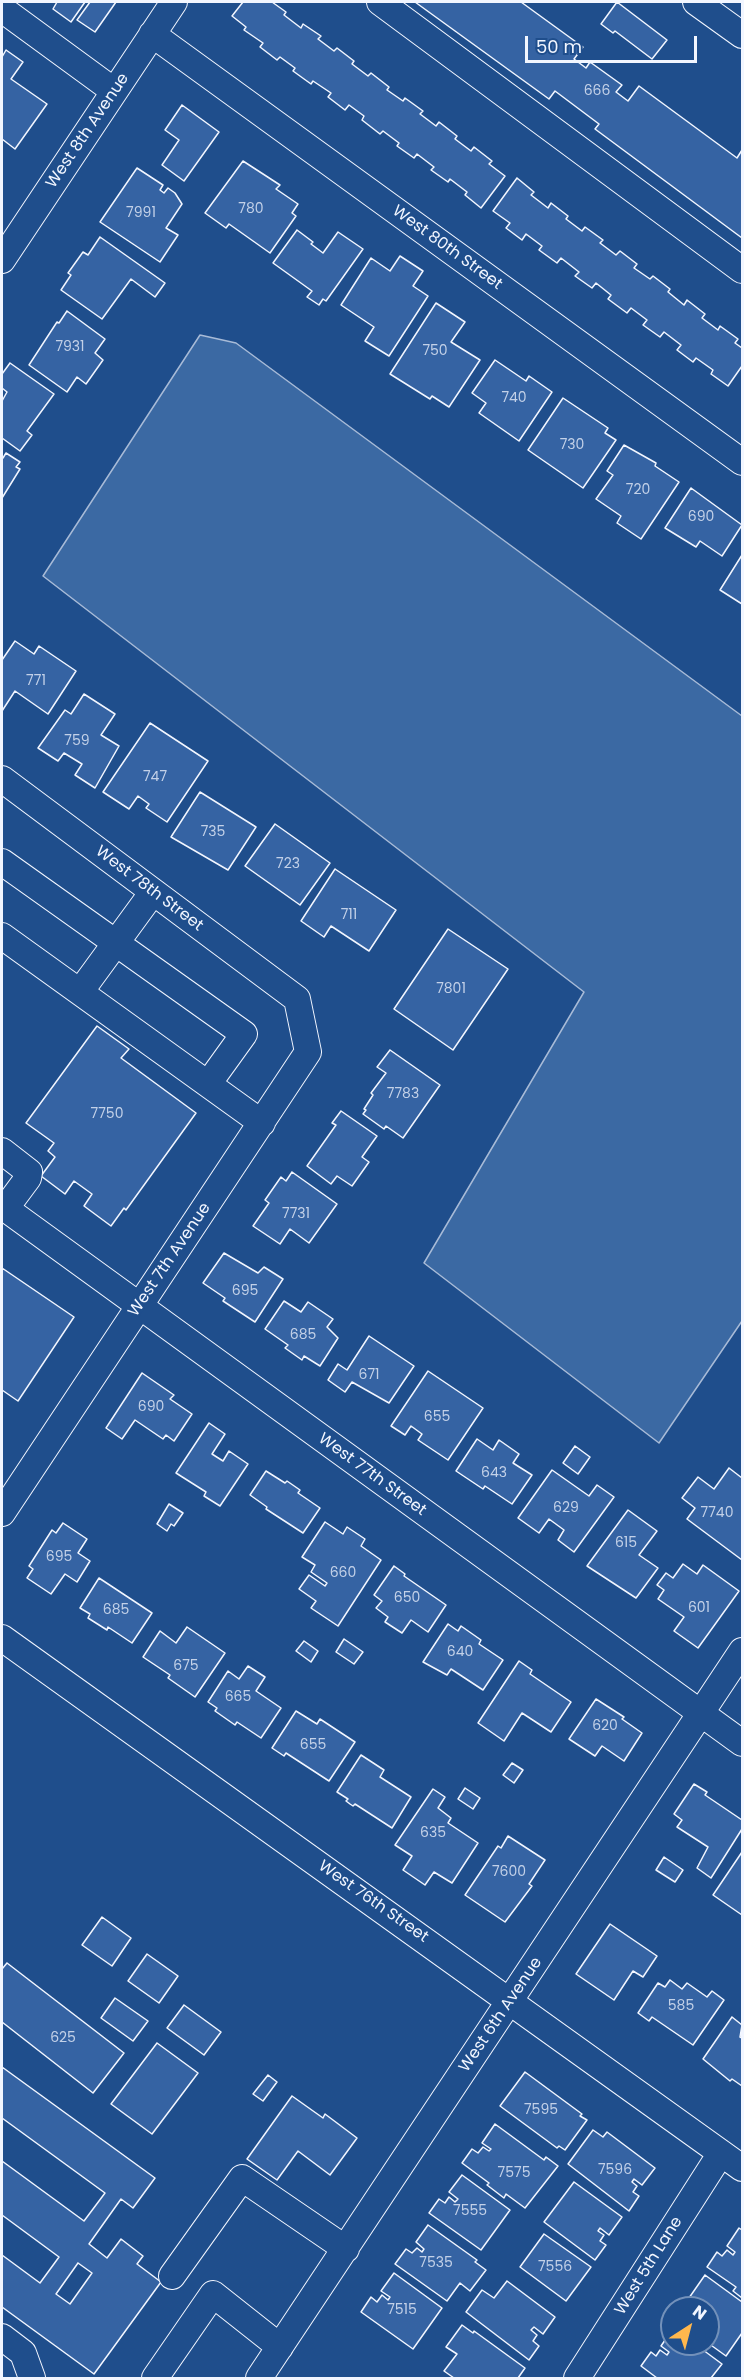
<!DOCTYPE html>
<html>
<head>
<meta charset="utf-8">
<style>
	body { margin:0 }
	#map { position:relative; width:744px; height:2380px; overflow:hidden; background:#1f4e8c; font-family:Poppins,sans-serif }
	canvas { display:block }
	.frame { position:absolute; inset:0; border:3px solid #f2f6ff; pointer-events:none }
	.north { position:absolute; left:660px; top:2296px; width:60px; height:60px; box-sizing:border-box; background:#1f4e8c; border:2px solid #7391ba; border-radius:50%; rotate:36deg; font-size:16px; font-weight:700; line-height:24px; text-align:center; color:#f2f6ff }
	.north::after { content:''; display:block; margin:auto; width:21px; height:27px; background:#ffb74d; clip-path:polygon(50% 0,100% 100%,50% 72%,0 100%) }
	.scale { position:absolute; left:525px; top:36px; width:172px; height:27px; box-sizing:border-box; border:3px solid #f2f6ff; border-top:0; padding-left:8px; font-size:18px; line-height:21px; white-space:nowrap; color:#f2f6ff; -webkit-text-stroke:4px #1f4e8c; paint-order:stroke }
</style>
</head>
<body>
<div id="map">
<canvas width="744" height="2380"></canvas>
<div class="frame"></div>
<div class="north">N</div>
<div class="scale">50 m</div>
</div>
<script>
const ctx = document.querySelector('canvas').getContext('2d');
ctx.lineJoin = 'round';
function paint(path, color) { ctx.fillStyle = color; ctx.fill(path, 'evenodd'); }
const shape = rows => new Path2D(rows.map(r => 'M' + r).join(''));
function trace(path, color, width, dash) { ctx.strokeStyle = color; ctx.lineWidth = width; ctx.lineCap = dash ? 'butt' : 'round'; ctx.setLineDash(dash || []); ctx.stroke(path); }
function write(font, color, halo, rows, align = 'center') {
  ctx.font = font + ' Poppins,sans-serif'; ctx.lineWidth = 4.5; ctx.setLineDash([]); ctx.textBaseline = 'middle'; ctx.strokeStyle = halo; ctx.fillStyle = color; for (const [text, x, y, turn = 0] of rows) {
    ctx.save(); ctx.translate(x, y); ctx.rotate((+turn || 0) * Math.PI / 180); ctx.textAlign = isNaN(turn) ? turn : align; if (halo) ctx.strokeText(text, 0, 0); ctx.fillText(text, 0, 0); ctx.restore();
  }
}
const water = shape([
	[200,335,236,343,742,716,742,1321,659,1443,424,1263,584,992,43,576,200,335]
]);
paint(water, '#3b69a3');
trace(water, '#a8bbd7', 1.5);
const building = shape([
	[57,2,85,2,71,22,53,9,57,2],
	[90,2,116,2,95,32,77,20,90,2],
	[243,2,272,2,286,12,284,15,301,28,303,24,321,36,318,39,334,51,337,48,354,61,352,64,368,76,371,73,389,87,387,90,403,101,405,98,423,111,420,114,436,126,439,122,457,136,455,139,471,151,474,147,492,161,489,164,505,176,481,208,465,195,467,192,450,179,448,182,431,170,434,167,417,154,414,158,397,146,399,143,383,131,380,134,362,120,364,116,349,105,345,110,328,97,331,93,313,81,311,84,293,71,295,68,280,57,277,60,260,47,263,43,244,30,246,27,232,16,243,2],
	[415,2,521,2,583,47,574,59,586,68,590,62,622,85,616,92,628,101,639,86,737,158,742,150,742,238,595,129,599,124,555,91,549,99,415,2],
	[617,2,667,40,652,59,615,31,613,33,601,24,617,2],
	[6,50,23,62,11,79,47,104,15,149,2,139,2,57,6,50],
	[182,105,219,132,184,181,162,165,179,140,165,130,182,105],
	[243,161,280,185,276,189,298,204,292,213,296,216,270,253,229,224,226,228,205,213,243,161],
	[137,168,163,185,160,190,164,193,168,188,175,193,182,204,166,228,178,235,160,262,100,222,137,168],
	[517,178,534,192,531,195,548,208,551,203,568,216,566,219,582,231,585,227,603,240,600,243,616,255,620,251,637,264,634,268,650,279,653,276,670,289,668,292,684,305,687,300,705,314,702,318,718,330,720,326,738,339,735,343,742,348,742,366,728,386,711,374,713,370,696,358,693,362,677,350,681,345,664,332,660,337,643,325,647,320,631,308,627,313,608,299,611,295,596,283,592,288,575,276,579,272,561,258,557,263,539,250,542,246,526,234,522,240,506,228,510,223,493,211,517,178],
	[297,230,313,242,311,244,323,253,338,232,363,249,326,301,323,299,319,305,307,297,312,291,273,263,297,230],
	[100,237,165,283,155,297,131,279,102,319,61,290,71,275,68,273,83,252,88,255,100,237],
	[400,256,423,271,413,286,428,296,389,356,365,341,374,327,341,305,371,258,390,271,400,256],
	[436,303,465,322,451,342,480,360,449,407,432,396,430,399,390,374,436,303],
	[67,311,105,339,95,353,103,360,86,384,77,377,67,392,29,365,57,322,59,323,67,311],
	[495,360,526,381,529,376,552,392,519,441,479,413,486,403,472,393,495,360],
	[10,363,54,394,27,431,32,435,20,451,2,438,2,401,7,392,2,388,2,374,10,363],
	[563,398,608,428,605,433,616,440,583,488,528,450,563,398],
	[624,445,656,463,655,466,679,482,641,539,617,523,621,516,596,499,613,475,607,471,624,445],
	[6,453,20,462,16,467,20,469,2,498,2,457,3,458,6,453],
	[691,488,742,525,722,556,700,541,696,547,665,528,691,488],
	[742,555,742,604,720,590,742,555],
	[15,641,34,654,39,646,76,671,48,714,15,691,2,711,2,660,15,641],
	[84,694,115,714,101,735,119,746,95,788,75,775,82,764,64,753,58,761,38,748,65,710,71,714,84,694],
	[150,723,208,761,167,822,146,808,149,804,138,796,129,809,103,792,150,723],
	[200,792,256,827,228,870,171,837,200,792],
	[275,824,330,863,300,905,245,866,275,824],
	[335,869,396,910,369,951,331,926,324,937,301,921,335,869],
	[448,929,508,969,453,1050,394,1009,448,929],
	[97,1026,129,1049,121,1058,196,1113,126,1210,124,1208,111,1226,84,1206,92,1194,74,1181,65,1194,41,1176,55,1157,48,1151,54,1143,26,1123,97,1026],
	[390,1050,440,1085,403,1138,386,1126,384,1129,363,1114,366,1110,364,1109,373,1095,371,1093,386,1073,377,1067,390,1050],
	[341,1111,377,1136,362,1157,369,1162,352,1186,337,1176,331,1184,307,1166,336,1125,332,1123,341,1111],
	[292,1172,337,1204,309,1243,290,1229,280,1244,253,1226,269,1203,265,1200,281,1177,286,1181,292,1172],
	[224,1253,258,1273,264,1267,283,1279,255,1322,223,1301,225,1298,203,1283,224,1253],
	[2,1268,74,1317,18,1401,2,1390,2,1268],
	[284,1301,301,1312,308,1302,333,1319,327,1327,338,1338,320,1366,304,1356,302,1360,285,1348,288,1345,265,1329,284,1301],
	[369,1336,414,1366,389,1403,352,1382,345,1392,328,1380,338,1364,347,1370,369,1336],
	[428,1371,483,1408,448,1460,418,1440,422,1434,411,1426,405,1435,391,1426,428,1371],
	[142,1373,174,1395,170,1399,192,1414,174,1441,166,1435,163,1439,135,1420,122,1439,106,1428,142,1373],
	[209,1423,225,1434,212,1454,223,1461,229,1451,248,1464,220,1506,204,1496,206,1492,176,1473,209,1423],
	[477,1439,493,1450,499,1440,519,1454,513,1463,532,1475,512,1504,485,1486,483,1489,456,1471,477,1439],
	[575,1446,590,1457,578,1474,563,1463,575,1446],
	[729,1468,742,1478,742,1560,687,1519,695,1508,682,1498,698,1477,714,1489,729,1468],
	[552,1470,589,1496,597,1485,614,1497,574,1552,558,1540,564,1530,549,1519,539,1533,518,1518,552,1470],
	[266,1471,285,1483,287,1481,300,1490,298,1493,320,1508,303,1533,266,1509,267,1507,250,1495,266,1471],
	[169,1504,183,1513,174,1526,171,1524,167,1531,157,1524,169,1504],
	[628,1510,657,1531,639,1555,658,1568,636,1598,587,1566,628,1510],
	[325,1522,343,1534,347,1527,365,1539,361,1546,381,1560,338,1626,311,1608,316,1601,299,1589,309,1575,325,1586,327,1583,311,1572,315,1565,302,1557,325,1522],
	[63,1523,87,1539,78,1553,90,1561,77,1582,65,1574,51,1594,27,1578,33,1569,29,1566,52,1530,56,1533,63,1523],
	[683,1564,697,1574,703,1565,739,1591,698,1648,674,1631,684,1617,658,1599,664,1590,657,1585,666,1573,673,1578,683,1564],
	[394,1566,405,1574,404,1576,446,1605,428,1632,411,1620,402,1633,385,1622,388,1617,376,1608,382,1601,374,1595,394,1566],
	[99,1578,152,1613,132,1643,108,1627,107,1630,88,1618,90,1614,80,1608,99,1578],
	[448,1624,458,1631,461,1626,481,1640,479,1644,503,1660,483,1690,451,1669,447,1675,423,1662,448,1624],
	[187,1627,225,1653,195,1697,168,1678,170,1675,143,1657,160,1631,176,1643,187,1627],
	[344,1639,363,1652,354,1664,336,1652,344,1639],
	[304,1641,318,1651,311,1662,296,1651,304,1641],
	[519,1661,532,1670,530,1674,571,1702,551,1732,522,1713,504,1741,478,1723,519,1661],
	[248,1666,265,1677,256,1691,281,1708,261,1738,237,1722,235,1725,215,1711,217,1708,208,1702,228,1671,239,1679,248,1666],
	[596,1699,624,1717,622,1719,642,1733,624,1761,602,1746,595,1756,569,1739,596,1699],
	[296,1711,317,1724,320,1719,355,1742,329,1781,286,1753,284,1756,272,1748,296,1711],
	[361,1755,384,1770,380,1777,411,1797,392,1828,355,1804,353,1806,350,1804,346,1801,348,1799,337,1792,361,1755],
	[512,1763,523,1770,514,1783,503,1775,512,1763],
	[694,1784,707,1792,705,1795,742,1820,742,1829,711,1878,697,1868,708,1847,677,1827,682,1820,674,1814,694,1784],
	[465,1788,480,1798,473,1809,458,1799,465,1788],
	[433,1789,445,1797,438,1808,451,1818,448,1823,478,1843,452,1883,434,1872,425,1885,403,1870,412,1856,395,1845,433,1789],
	[508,1836,545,1860,529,1884,532,1886,505,1922,465,1895,498,1846,501,1848,508,1836],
	[742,1852,742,1915,713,1895,742,1852],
	[664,1857,683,1870,675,1882,656,1870,664,1857],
	[102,1917,131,1938,112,1966,82,1945,102,1917],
	[610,1924,657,1956,643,1977,633,1971,614,2000,576,1974,610,1924],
	[147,1954,178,1976,159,2003,128,1981,147,1954],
	[7,1963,124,2053,93,2093,2,2022,2,1969,7,1963],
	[670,1980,682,1989,687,1983,707,1997,712,1991,724,2000,693,2045,652,2017,649,2021,638,2013,658,1983,665,1987,670,1980],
	[115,1998,148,2021,133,2041,101,2018,115,1998],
	[184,2005,221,2032,204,2055,167,2028,184,2005],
	[732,2017,742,2025,740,2037,742,2038,742,2086,732,2079,730,2081,703,2059,732,2017],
	[157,2043,198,2073,152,2134,111,2104,157,2043],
	[2,2067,155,2178,133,2208,121,2199,89,2244,107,2258,121,2239,143,2256,137,2264,161,2282,94,2374,2,2307,2,2255,40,2283,59,2257,2,2215,2,2161,84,2221,105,2193,2,2118,2,2067],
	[78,2263,92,2273,70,2304,56,2294,78,2263],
	[525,2072,582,2114,580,2116,587,2120,565,2150,559,2146,557,2148,500,2106,525,2072],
	[268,2075,277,2082,263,2101,253,2094,268,2075],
	[292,2096,323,2118,325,2114,357,2138,330,2175,298,2151,277,2180,247,2159,292,2096],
	[495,2124,544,2160,546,2157,558,2166,525,2208,506,2194,504,2198,487,2185,489,2183,462,2163,472,2149,478,2153,483,2147,489,2151,491,2149,482,2143,495,2124],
	[593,2130,603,2137,607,2132,655,2168,642,2185,634,2179,632,2182,637,2186,633,2192,639,2196,629,2211,568,2164,593,2130],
	[462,2175,510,2210,481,2250,429,2213,439,2199,445,2203,449,2197,455,2202,458,2199,449,2192,462,2175],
	[574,2182,622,2217,609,2235,600,2228,598,2231,604,2235,600,2241,606,2245,595,2260,544,2222,574,2182],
	[428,2225,477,2260,475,2262,486,2270,470,2291,460,2283,447,2301,395,2264,406,2249,412,2253,417,2248,422,2252,424,2249,416,2242,428,2225],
	[739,2228,742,2230,742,2298,733,2291,736,2287,707,2267,717,2252,722,2256,727,2250,733,2255,735,2252,727,2246,739,2228],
	[544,2234,591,2267,566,2301,520,2267,544,2234],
	[394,2273,442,2308,413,2349,361,2312,371,2297,377,2302,382,2295,388,2300,390,2297,381,2291,394,2273],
	[705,2275,742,2302,742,2333,726,2356,708,2343,708,2308,682,2308,705,2275],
	[507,2281,555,2317,543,2334,534,2327,531,2330,537,2335,533,2341,539,2346,529,2360,466,2312,482,2290,494,2298,507,2281],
	[462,2325,473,2333,474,2331,525,2368,518,2378,454,2378,444,2371,457,2354,446,2347,462,2325],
	[672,2330,672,2344,695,2344,722,2364,711,2378,657,2378,641,2366,651,2352,656,2356,660,2350,667,2355,669,2352,661,2346,672,2330]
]);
paint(building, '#3563a3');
trace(building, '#f2f6ff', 1.5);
const minor = shape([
	[380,2,742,270],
	[696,2,742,35],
	[2,9,114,91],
	[152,34,742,462],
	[2,260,174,2],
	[2,779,297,999,308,1052,2,1513],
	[2,862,244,1034,208,1084],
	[2,936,262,1123],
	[80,992,153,892],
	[2,1151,29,1172,28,1178,5,1209],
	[2,1206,742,1743],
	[2,1638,742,2168],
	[172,2276,242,2178,346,2249],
	[2,2337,23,2353,32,2378],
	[155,2378,213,2294,280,2347],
	[259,2378,742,1651],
	[577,2378,721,2153]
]);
trace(minor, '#f2f6ff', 28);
trace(minor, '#1f4e8c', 26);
write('14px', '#c3d1e8', null, [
	["666",597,91],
	["780",251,209],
	["7991",141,213],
	["7931",70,347],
	["750",435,351],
	["740",514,398],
	["730",572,445],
	["720",638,490],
	["690",701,517],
	["771",36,681],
	["759",77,741],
	["747",155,777],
	["735",213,832],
	["723",288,864],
	["711",349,915],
	["7801",451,989],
	["7783",403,1094],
	["7750",107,1114],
	["7731",296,1214],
	["695",245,1291],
	["685",303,1335],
	["671",369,1375],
	["690",151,1407],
	["655",437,1417],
	["643",494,1473],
	["629",566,1508],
	["7740",717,1513],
	["615",626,1543],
	["695",59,1557],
	["660",343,1573],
	["650",407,1598],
	["601",699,1608],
	["685",116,1610],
	["640",460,1652],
	["675",186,1666],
	["665",238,1697],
	["620",605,1726],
	["655",313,1745],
	["635",433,1833],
	["7600",509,1872],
	["585",681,2006],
	["625",63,2038],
	["7595",541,2110],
	["7596",615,2170],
	["7575",514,2173],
	["7555",470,2211],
	["7535",436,2263],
	["7556",555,2267],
	["7515",402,2310]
]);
write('16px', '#f2f6ff', '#1f4e8c', [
	["West 8th Avenue",88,131,-56],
	["West 80th Street",447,248,36],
	["West 78th Street",149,889,37],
	["West 7th Avenue",170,1260,-56],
	["West 77th Street",372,1475,36],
	["West 76th Street",373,1902,35],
	["West 6th Avenue",501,2015,-56],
	["West 5th Lane",649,2266,-58]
]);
</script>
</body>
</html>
